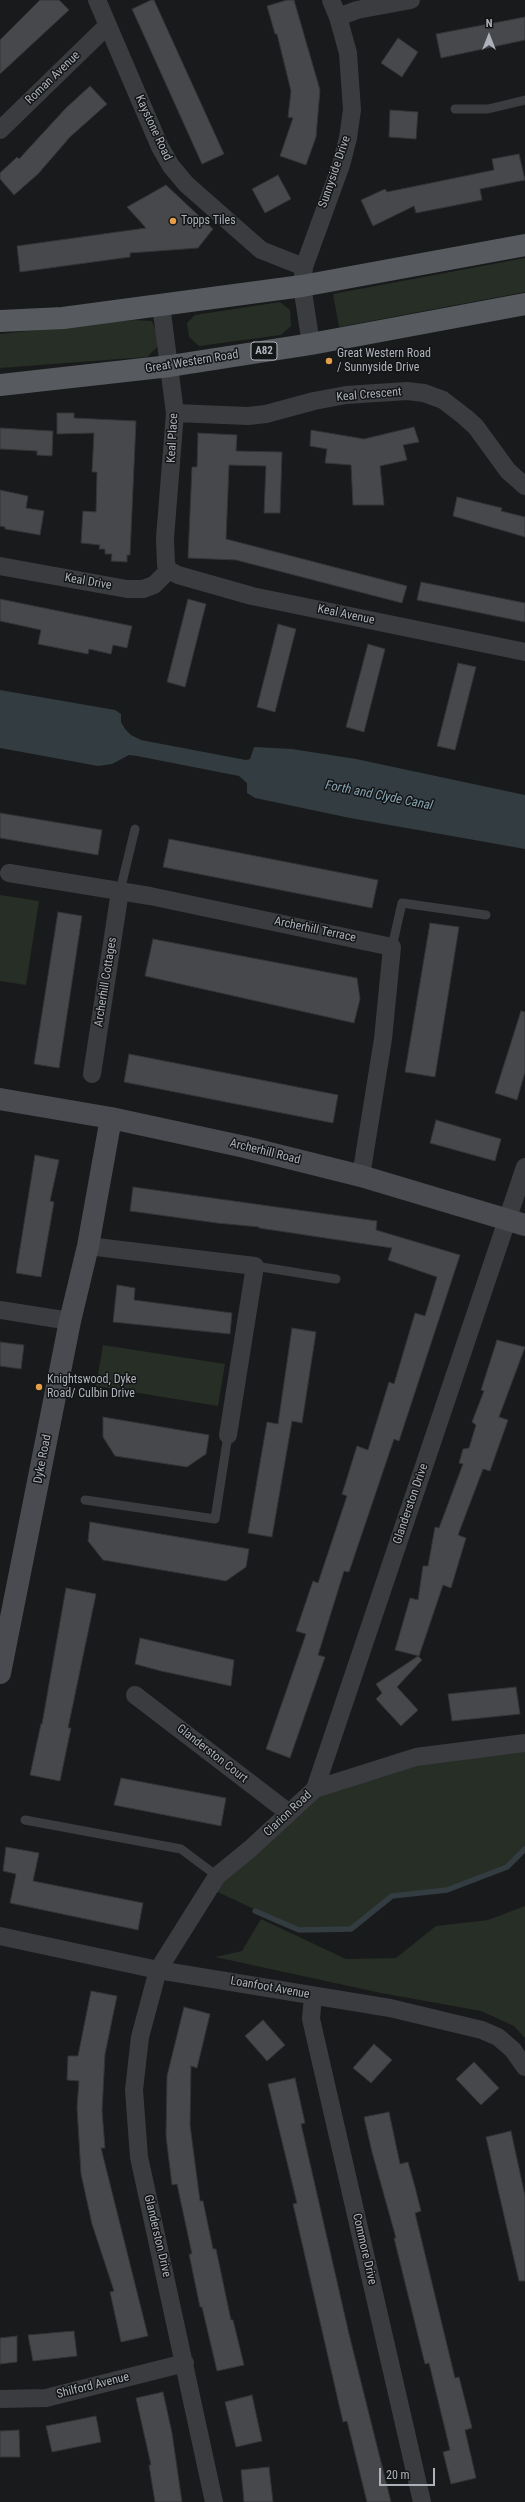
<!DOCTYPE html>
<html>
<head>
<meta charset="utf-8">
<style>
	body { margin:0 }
	#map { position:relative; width:525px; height:2502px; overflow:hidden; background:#191a1b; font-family:"Roboto Condensed",sans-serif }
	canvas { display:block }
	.north { position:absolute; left:469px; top:16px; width:40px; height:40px; -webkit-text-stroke:3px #141516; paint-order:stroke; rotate:0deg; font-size:11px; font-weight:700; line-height:16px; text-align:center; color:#adb2ba }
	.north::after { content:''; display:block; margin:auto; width:14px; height:18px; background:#adb2ba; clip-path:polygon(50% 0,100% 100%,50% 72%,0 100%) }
	.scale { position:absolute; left:379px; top:2468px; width:56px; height:18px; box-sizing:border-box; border:2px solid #adb2ba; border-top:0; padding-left:5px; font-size:12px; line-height:14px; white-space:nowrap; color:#adb2ba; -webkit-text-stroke:3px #141516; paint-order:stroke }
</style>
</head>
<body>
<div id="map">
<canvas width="525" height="2502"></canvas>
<div class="north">N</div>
<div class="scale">20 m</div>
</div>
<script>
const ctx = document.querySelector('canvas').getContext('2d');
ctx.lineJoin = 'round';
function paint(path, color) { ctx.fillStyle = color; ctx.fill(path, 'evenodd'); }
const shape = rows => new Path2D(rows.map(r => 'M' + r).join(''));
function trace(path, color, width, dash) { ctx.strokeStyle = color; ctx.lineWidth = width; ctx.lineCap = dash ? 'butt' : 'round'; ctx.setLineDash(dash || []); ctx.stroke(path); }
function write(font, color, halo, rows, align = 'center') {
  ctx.font = font + ' "Roboto Condensed",sans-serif'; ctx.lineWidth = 3; ctx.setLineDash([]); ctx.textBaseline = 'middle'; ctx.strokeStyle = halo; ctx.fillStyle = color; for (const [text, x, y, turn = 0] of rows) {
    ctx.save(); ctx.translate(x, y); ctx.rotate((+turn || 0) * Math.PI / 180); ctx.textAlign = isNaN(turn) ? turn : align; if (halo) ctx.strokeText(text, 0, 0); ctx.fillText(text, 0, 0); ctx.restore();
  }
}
paint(shape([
	[525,258,525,292,339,327,333,294],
	[280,302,290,310,291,326,281,335,199,346,189,337,187,323,195,315],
	[133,320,152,321,158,337,157,347,147,357,0,368,0,334],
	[0,895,39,901,26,985,0,981],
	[103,1345,225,1364,218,1406,96,1386],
	[525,1743,525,1849,507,1867,447,1890,392,1896,351,1929,299,1930,209,1888,315,1789,416,1757],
	[525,1906,525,2038,514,2026,481,2011,381,1993,215,1957,242,1951,261,1919,346,1959,396,1958,436,1926,488,1920]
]), '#262e26');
paint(shape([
	[0,690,115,710,121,714,121,722,125,729,131,735,141,740,246,760,250,759,254,747,292,749,356,759,525,795,525,849,350,818,255,798,247,793,247,783,239,776,137,756,129,755,112,764,98,766,0,748]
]), '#323c41');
trace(shape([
	[255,1911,299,1930,351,1929,392,1896,447,1890,507,1867,525,1849]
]), '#323c41', 5.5);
const building = shape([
	[40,0,59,0,69,10,0,74,0,40,40,0],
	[151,0,154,0,224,154,202,164,132,9,151,0],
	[287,0,294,0,320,90,316,137,306,165,280,156,293,118,288,117,291,91,277,34,275,34,267,6,287,0],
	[525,17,525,40,441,58,436,34,525,17],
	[398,38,418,52,402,77,381,63,398,38],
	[90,86,107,104,70,137,38,174,14,195,0,179,0,173,17,157,19,159,66,108,90,86],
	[390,110,418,112,416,139,389,137,390,110],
	[519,154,525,180,480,189,482,200,416,213,414,206,373,226,361,200,385,189,387,192,494,170,492,159,519,154],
	[278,175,291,199,265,213,252,189,278,175],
	[166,185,213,229,198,248,130,253,130,257,20,272,17,246,146,228,127,207,166,185],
	[57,413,74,413,74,418,136,421,130,555,127,555,127,562,111,561,112,554,105,554,105,549,99,549,100,545,81,543,83,511,96,512,97,472,92,472,94,433,57,434,57,413],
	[414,427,419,442,403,445,407,460,380,466,384,505,353,505,351,465,325,463,327,449,310,446,311,430,364,439,414,427],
	[0,428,53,431,52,456,37,455,37,451,0,449,0,428],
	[198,433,237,435,236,451,282,452,280,513,264,513,266,466,229,465,226,539,407,586,402,603,236,560,188,558,192,467,197,467,198,433],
	[0,490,28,496,26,508,44,511,40,535,5,529,5,527,0,526,0,490],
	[457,497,502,508,501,511,525,517,525,537,453,516,457,497],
	[421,582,525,603,525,622,417,600,421,582],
	[0,599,132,626,127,648,113,645,111,654,89,649,88,654,38,644,41,630,0,621,0,599],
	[188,599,206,604,185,687,167,682,188,599],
	[278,624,296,629,275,712,257,707,278,624],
	[368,644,385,649,364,732,346,727,368,644],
	[458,663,476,667,455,750,437,746,458,663],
	[0,813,102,830,98,855,0,838,0,813],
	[169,839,378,880,372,908,163,867,169,839],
	[58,912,82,916,59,1068,34,1064,58,912],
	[430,923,459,927,435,1077,405,1072,430,923],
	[153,939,357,978,360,999,354,1023,145,976,153,939],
	[521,1011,525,1012,525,1072,517,1100,495,1093,521,1011],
	[129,1054,338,1095,333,1123,124,1082,129,1054],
	[436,1120,501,1139,495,1161,430,1143,436,1120],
	[35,1155,59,1160,50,1201,54,1202,41,1277,16,1273,35,1155],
	[133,1187,377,1221,376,1230,460,1255,399,1441,394,1439,349,1572,344,1571,318,1655,325,1657,290,1758,266,1749,306,1634,296,1631,313,1581,318,1583,347,1496,342,1494,357,1446,368,1450,389,1382,394,1384,415,1313,425,1316,437,1277,388,1260,392,1248,259,1228,259,1227,217,1223,130,1211,133,1187],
	[117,1285,135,1288,134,1300,232,1313,230,1334,113,1322,117,1285],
	[292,1328,316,1332,302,1423,292,1421,272,1537,248,1533,267,1422,278,1424,292,1328],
	[497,1340,525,1347,499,1417,508,1420,490,1471,483,1469,458,1535,466,1538,451,1588,443,1585,419,1656,395,1650,410,1598,418,1600,423,1566,428,1566,435,1527,439,1528,463,1464,459,1463,463,1449,469,1448,476,1425,472,1422,484,1391,481,1390,497,1340],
	[0,1342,24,1345,21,1369,0,1366,0,1342],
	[103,1417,209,1435,206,1454,187,1467,115,1456,103,1437,103,1417],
	[90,1522,249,1549,246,1567,226,1581,103,1560,88,1541,90,1522],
	[66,1588,96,1594,68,1728,71,1728,60,1781,30,1775,41,1724,42,1724,66,1588],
	[140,1638,234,1660,231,1686,161,1671,135,1664,140,1638],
	[418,1656,422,1660,397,1687,418,1710,401,1726,376,1699,382,1693,376,1684,418,1656],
	[516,1687,520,1714,452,1721,448,1694,516,1687],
	[121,1778,226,1798,221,1826,114,1805,121,1778],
	[6,1847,39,1853,33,1881,143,1903,138,1930,10,1903,16,1874,3,1871,6,1847],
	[91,1991,117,1996,105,2054,102,2111,105,2148,101,2148,148,2336,121,2342,110,2292,114,2291,92,2224,81,2174,77,2107,79,2081,67,2080,68,2056,78,2056,91,1991],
	[184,2007,210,2014,197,2068,191,2066,190,2125,200,2201,203,2201,213,2249,216,2249,231,2320,233,2320,244,2365,217,2371,202,2307,200,2307,189,2254,192,2254,177,2184,172,2185,166,2136,167,2076,184,2007],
	[263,2020,285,2045,267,2061,245,2036,263,2020],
	[374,2044,392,2060,371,2083,353,2068,374,2044],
	[474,2062,499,2088,481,2105,456,2079,474,2062],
	[295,2078,305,2123,301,2124,349,2334,391,2502,367,2502,347,2421,343,2422,293,2204,297,2203,268,2084,295,2078],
	[389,2112,400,2164,408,2162,415,2187,421,2211,415,2213,455,2378,459,2377,472,2428,465,2430,476,2478,451,2484,443,2452,450,2450,429,2363,425,2364,394,2238,396,2238,372,2152,364,2117,389,2112],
	[511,2131,525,2196,525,2281,519,2281,486,2137,511,2131],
	[74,2331,77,2356,33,2361,28,2335,74,2331],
	[17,2336,17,2362,0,2364,0,2338,17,2336],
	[163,2392,172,2433,182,2502,155,2502,149,2465,151,2465,136,2398,163,2392],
	[252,2395,262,2441,236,2447,225,2402,252,2395],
	[96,2416,101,2442,52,2452,46,2426,96,2416],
	[19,2430,20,2457,0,2457,0,2431,19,2430],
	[269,2467,273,2502,244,2502,241,2470,269,2467]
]);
paint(building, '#47484b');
trace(building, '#343437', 1);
trace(shape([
	[455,109,488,109,525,100],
	[120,891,135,829],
	[392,947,402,903,486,915],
	[255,1266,336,1279],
	[85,1500,215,1519,228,1435],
	[25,1820,181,1849,217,1876]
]), '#3b3c40', 9);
trace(shape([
	[97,0,160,147,171,166,186,184,261,250,304,267],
	[338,17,357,10,411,0],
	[0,130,107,26],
	[161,305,175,413,165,538,166,565,169,570,178,575,252,596,525,652],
	[311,344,302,286,304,267,341,165,348,138,352,110,348,53,338,17,331,0],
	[175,413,248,416,266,414,314,401,346,395,407,391,424,393,443,400,465,417,476,427,508,471,525,486],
	[0,566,127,589,143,589,154,585,169,570],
	[9,873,150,896,392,947,383,1039,361,1176],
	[92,1074,120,891],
	[88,1246,255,1266,228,1435],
	[0,1310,70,1321],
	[135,1695,289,1813],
	[315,1789,525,1167],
	[0,1936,158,1970,390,2008,482,2030,498,2037,513,2050,525,2067],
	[313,1996,311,2019,422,2502],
	[0,2399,46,2398,185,2363],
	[214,2502,139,2157,134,2090,140,2037,158,1970,217,1876,250,1849,315,1789,416,1757,525,1743]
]), '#3b3c40', 18);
trace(shape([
	[0,1099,111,1118,245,1147,361,1176,525,1225],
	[0,1673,70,1321,88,1246,111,1118]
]), '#494b50', 22);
trace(shape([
	[0,321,63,318,302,286,525,245],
	[0,385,170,366,311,344,525,304]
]), '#575a5f', 22);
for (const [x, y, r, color] of [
	[173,221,4,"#e49e49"],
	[329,361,4,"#e49e49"],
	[39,1387,4,"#e49e49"]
]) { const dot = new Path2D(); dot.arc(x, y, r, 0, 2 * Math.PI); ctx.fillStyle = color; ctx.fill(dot); trace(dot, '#141516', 1.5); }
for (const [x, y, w] of [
	[264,351,26]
]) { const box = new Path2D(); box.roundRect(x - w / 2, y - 9, w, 18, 3); ctx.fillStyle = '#141516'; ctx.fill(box); trace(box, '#adb2ba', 1); }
write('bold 11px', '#adb2ba', null, [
	["A82",264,351]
]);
write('12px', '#adb2ba', '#141516', [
	["Roman Avenue",53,78,-44],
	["Kaystone Road",153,128,65],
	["Sunnyside Drive",335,172,-71],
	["Great Western Road",192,362,-9],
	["Keal Crescent",369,395,-5],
	["Keal Place",173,438,-87],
	["Keal Drive",88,582,10],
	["Keal Avenue",346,615,12],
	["Archerhill Terrace",315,930,12],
	["Archerhill Cottages",106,982,-81],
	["Archerhill Road",265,1152,14],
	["Dyke Road",43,1459,-79],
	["Glanderston Drive",411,1504,-71],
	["Glanderston Court",212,1754,38],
	["Clarion Road",288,1814,-43],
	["Loanfoot Avenue",270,1988,10],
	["Glanderston Drive",157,2236,77],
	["Commore Drive",364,2249,77],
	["Shilford Avenue",93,2386,-14]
]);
write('12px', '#adb2ba', '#141516', [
	["Topps Tiles",181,221],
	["Great Western Road",337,354],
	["/ Sunnyside Drive",337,368],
	["Knightswood, Dyke",47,1380],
	["Road/ Culbin Drive",47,1394]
], 'left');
write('italic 13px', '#87a3b1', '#141516', [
	["Forth and Clyde Canal",379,796,11]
]);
</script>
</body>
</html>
